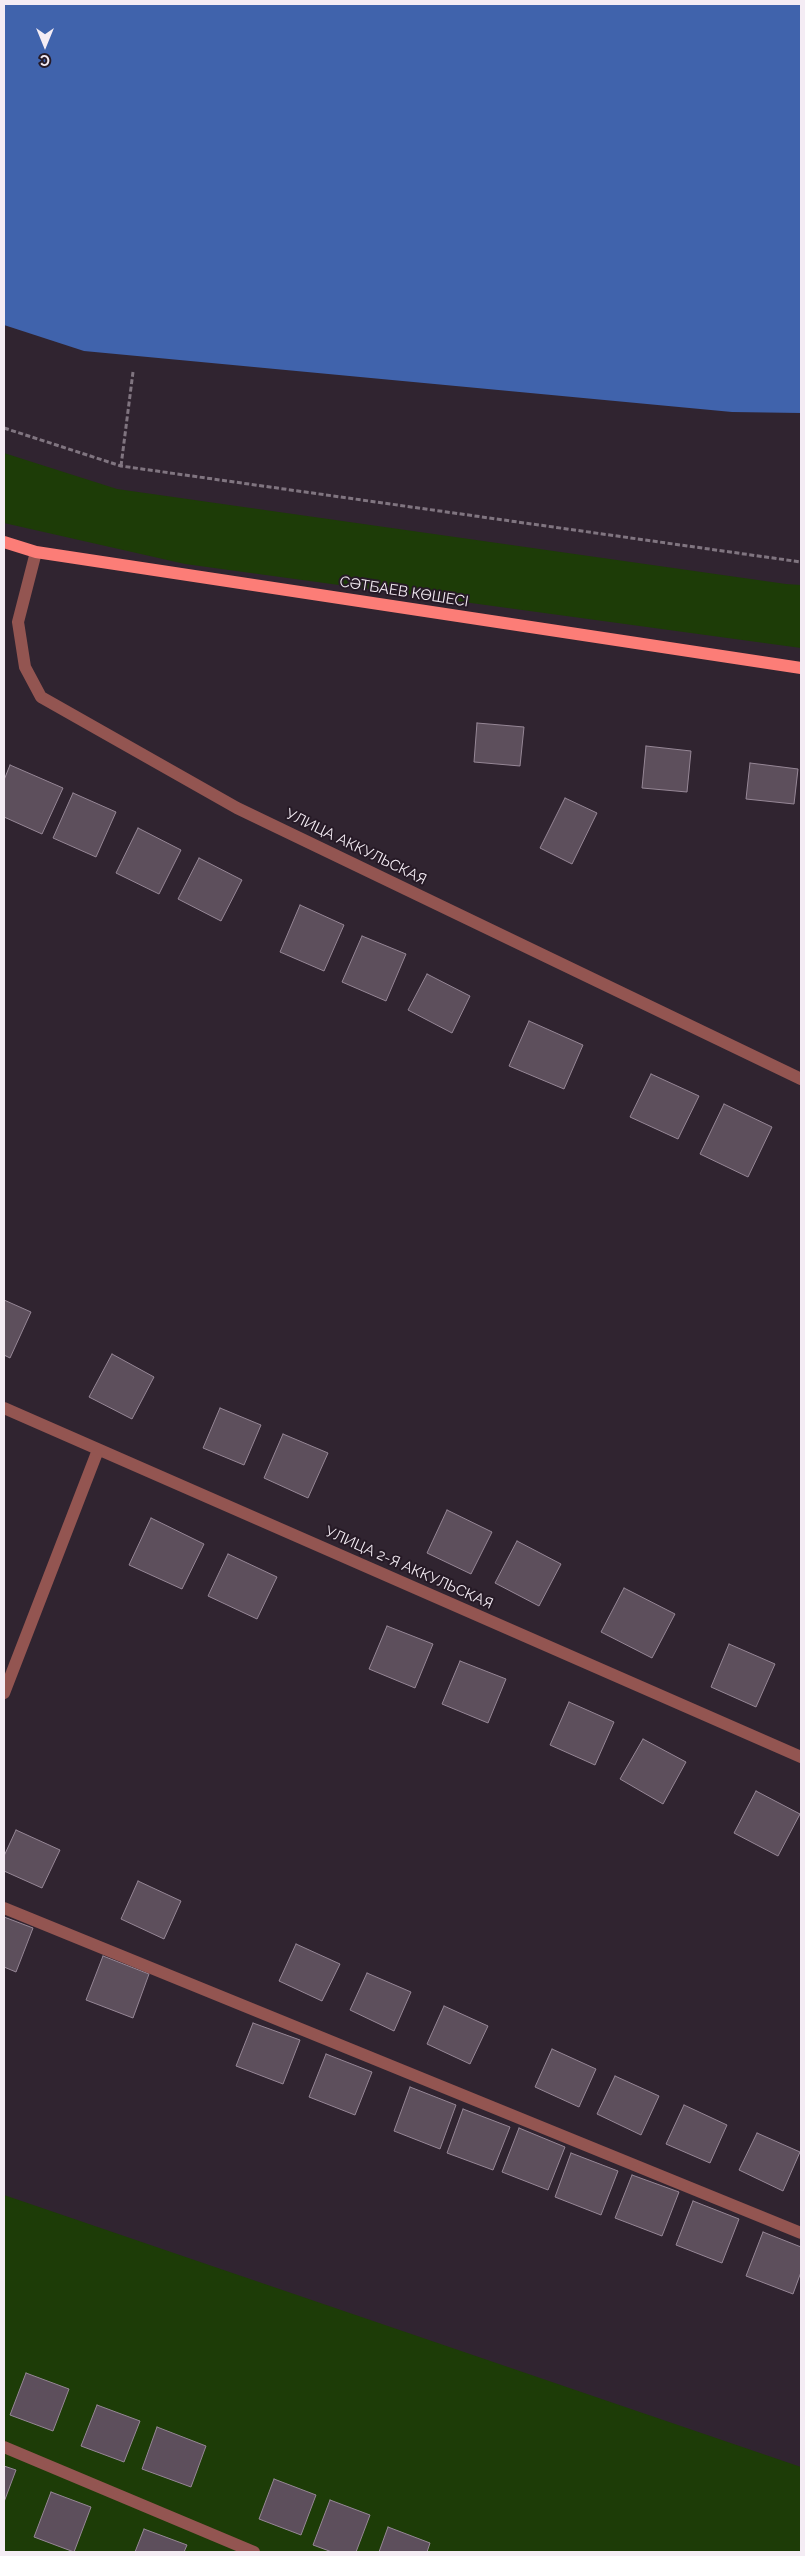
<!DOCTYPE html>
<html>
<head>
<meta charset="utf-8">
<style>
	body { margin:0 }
	#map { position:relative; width:805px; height:2556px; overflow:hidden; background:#302430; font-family:Raleway,sans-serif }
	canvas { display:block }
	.frame { position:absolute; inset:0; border:5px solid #f4ecf4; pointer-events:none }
	.north { position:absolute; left:20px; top:20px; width:50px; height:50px; -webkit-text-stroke:4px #261a26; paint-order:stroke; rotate:180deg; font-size:14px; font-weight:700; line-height:20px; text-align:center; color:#f4ecf4 }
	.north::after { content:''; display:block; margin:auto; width:18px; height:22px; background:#f4ecf4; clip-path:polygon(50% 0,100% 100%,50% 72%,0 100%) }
</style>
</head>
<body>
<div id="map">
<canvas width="805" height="2556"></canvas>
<div class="frame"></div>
<div class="north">С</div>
</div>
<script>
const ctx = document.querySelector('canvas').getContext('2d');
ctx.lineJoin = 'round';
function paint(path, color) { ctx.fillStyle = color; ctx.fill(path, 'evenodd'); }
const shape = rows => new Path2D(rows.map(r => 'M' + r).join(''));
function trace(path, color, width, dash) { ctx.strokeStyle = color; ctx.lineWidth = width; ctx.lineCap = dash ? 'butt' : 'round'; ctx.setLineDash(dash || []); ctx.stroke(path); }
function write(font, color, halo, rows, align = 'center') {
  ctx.font = font + ' Raleway,sans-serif'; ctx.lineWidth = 4; ctx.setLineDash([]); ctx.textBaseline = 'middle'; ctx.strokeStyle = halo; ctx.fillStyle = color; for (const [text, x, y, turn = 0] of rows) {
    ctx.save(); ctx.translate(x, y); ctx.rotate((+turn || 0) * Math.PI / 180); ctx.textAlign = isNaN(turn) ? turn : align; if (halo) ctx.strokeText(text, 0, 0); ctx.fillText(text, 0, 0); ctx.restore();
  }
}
paint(shape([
	[4,453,117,489,786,584,801,585,801,648,185,564,4,523],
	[4,2195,801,2467,801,2552,4,2552]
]), '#1d3c07');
paint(shape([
	[4,4,801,4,801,413,732,412,84,351,4,325]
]), '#4063ac');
const building = shape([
	[477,723,524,727,520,766,474,762,477,723],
	[646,746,691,751,687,792,642,788,646,746],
	[750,763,798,769,794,804,746,799,750,763],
	[10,765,63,788,42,834,4,817,4,780,10,765],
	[73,793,116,812,96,857,53,838,73,793],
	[565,798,597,813,572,864,540,848,565,798],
	[138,828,181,850,159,894,116,873,138,828],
	[199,858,242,880,221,921,178,899,199,858],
	[300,905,344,925,324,971,280,952,300,905],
	[362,936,406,954,386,1001,342,982,362,936],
	[427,974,470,996,452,1033,408,1010,427,974],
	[529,1021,583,1045,564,1089,509,1066,529,1021],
	[651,1074,699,1096,678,1139,630,1117,651,1074],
	[724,1104,772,1127,748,1177,700,1154,724,1104],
	[4,1300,31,1312,10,1358,4,1355,4,1300],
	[112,1354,154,1377,132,1419,89,1397,112,1354],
	[220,1408,261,1425,244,1465,203,1448,220,1408],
	[283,1434,328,1453,308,1498,264,1478,283,1434],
	[447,1510,492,1532,471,1574,427,1553,447,1510],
	[151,1518,204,1544,182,1589,129,1565,151,1518],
	[517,1541,561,1564,539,1606,495,1583,517,1541],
	[228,1554,277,1577,257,1619,208,1596,228,1554],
	[624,1588,675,1614,652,1658,601,1632,624,1588],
	[387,1626,433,1644,415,1688,369,1669,387,1626],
	[729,1644,775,1664,756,1707,711,1687,729,1644],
	[460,1661,506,1679,488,1723,442,1704,460,1661],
	[569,1702,614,1722,595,1765,550,1745,569,1702],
	[643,1739,686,1762,663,1804,620,1779,643,1739],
	[756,1791,800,1814,778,1856,734,1833,756,1791],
	[16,1830,60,1850,42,1888,4,1871,4,1856,16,1830],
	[138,1881,181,1901,164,1939,121,1919,138,1881],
	[4,1917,33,1928,16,1972,4,1967,4,1917],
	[296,1944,340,1964,322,2001,279,1981,296,1944],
	[103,1956,149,1974,133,2018,86,2000,103,1956],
	[367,1973,411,1992,394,2031,350,2010,367,1973],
	[444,2006,488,2026,470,2064,427,2044,444,2006],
	[253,2023,300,2040,283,2084,236,2066,253,2023],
	[552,2049,596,2069,579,2107,535,2087,552,2049],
	[326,2054,372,2072,355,2115,309,2097,326,2054],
	[615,2076,659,2096,641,2135,597,2114,615,2076],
	[410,2087,456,2105,440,2149,394,2131,410,2087],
	[684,2105,727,2125,710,2163,666,2144,684,2105],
	[463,2109,510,2127,493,2170,447,2153,463,2109],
	[519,2128,565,2147,548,2190,502,2172,519,2128],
	[757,2133,800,2152,783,2191,739,2170,757,2133],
	[571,2153,618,2171,601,2215,555,2197,571,2153],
	[632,2175,679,2192,662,2236,615,2218,632,2175],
	[693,2201,739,2219,722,2263,676,2245,693,2201],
	[763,2232,801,2247,801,2272,793,2294,746,2276,763,2232],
	[26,2373,69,2389,53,2431,10,2415,26,2373],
	[97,2405,140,2421,124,2462,81,2446,97,2405],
	[157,2427,206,2446,191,2487,142,2469,157,2427],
	[4,2466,16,2470,4,2502,4,2466],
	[274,2479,316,2495,301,2535,259,2519,274,2479],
	[51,2492,91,2507,74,2552,34,2537,51,2492],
	[330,2500,370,2515,356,2552,332,2552,313,2545,330,2500],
	[388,2527,430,2543,427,2552,379,2552,388,2527],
	[144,2529,187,2545,184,2552,135,2552,144,2529]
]);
paint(building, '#5d4f5c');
trace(building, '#968796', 1);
trace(shape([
	[4,428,121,466,801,562],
	[121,466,133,372]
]), '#807580', 3, [5, 2.5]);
trace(shape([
	[4,1908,801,2233],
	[4,2447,254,2552]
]), '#935551', 12);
trace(shape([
	[36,552,18,622,25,667,41,697,237,808,801,1079],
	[4,1408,801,1757],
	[4,1693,98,1450]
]), '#935551', 12);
trace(shape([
	[4,542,36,552,801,668]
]), '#fc7d77', 12);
write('15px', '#f4ecf4', '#261a26', [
	["СӘТБАЕВ КӨШЕСІ",404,592,9],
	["УЛИЦА АККУЛЬСКАЯ",356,847,26],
	["УЛИЦА 2-Я АККУЛЬСКАЯ",409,1568,24]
]);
</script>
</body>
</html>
